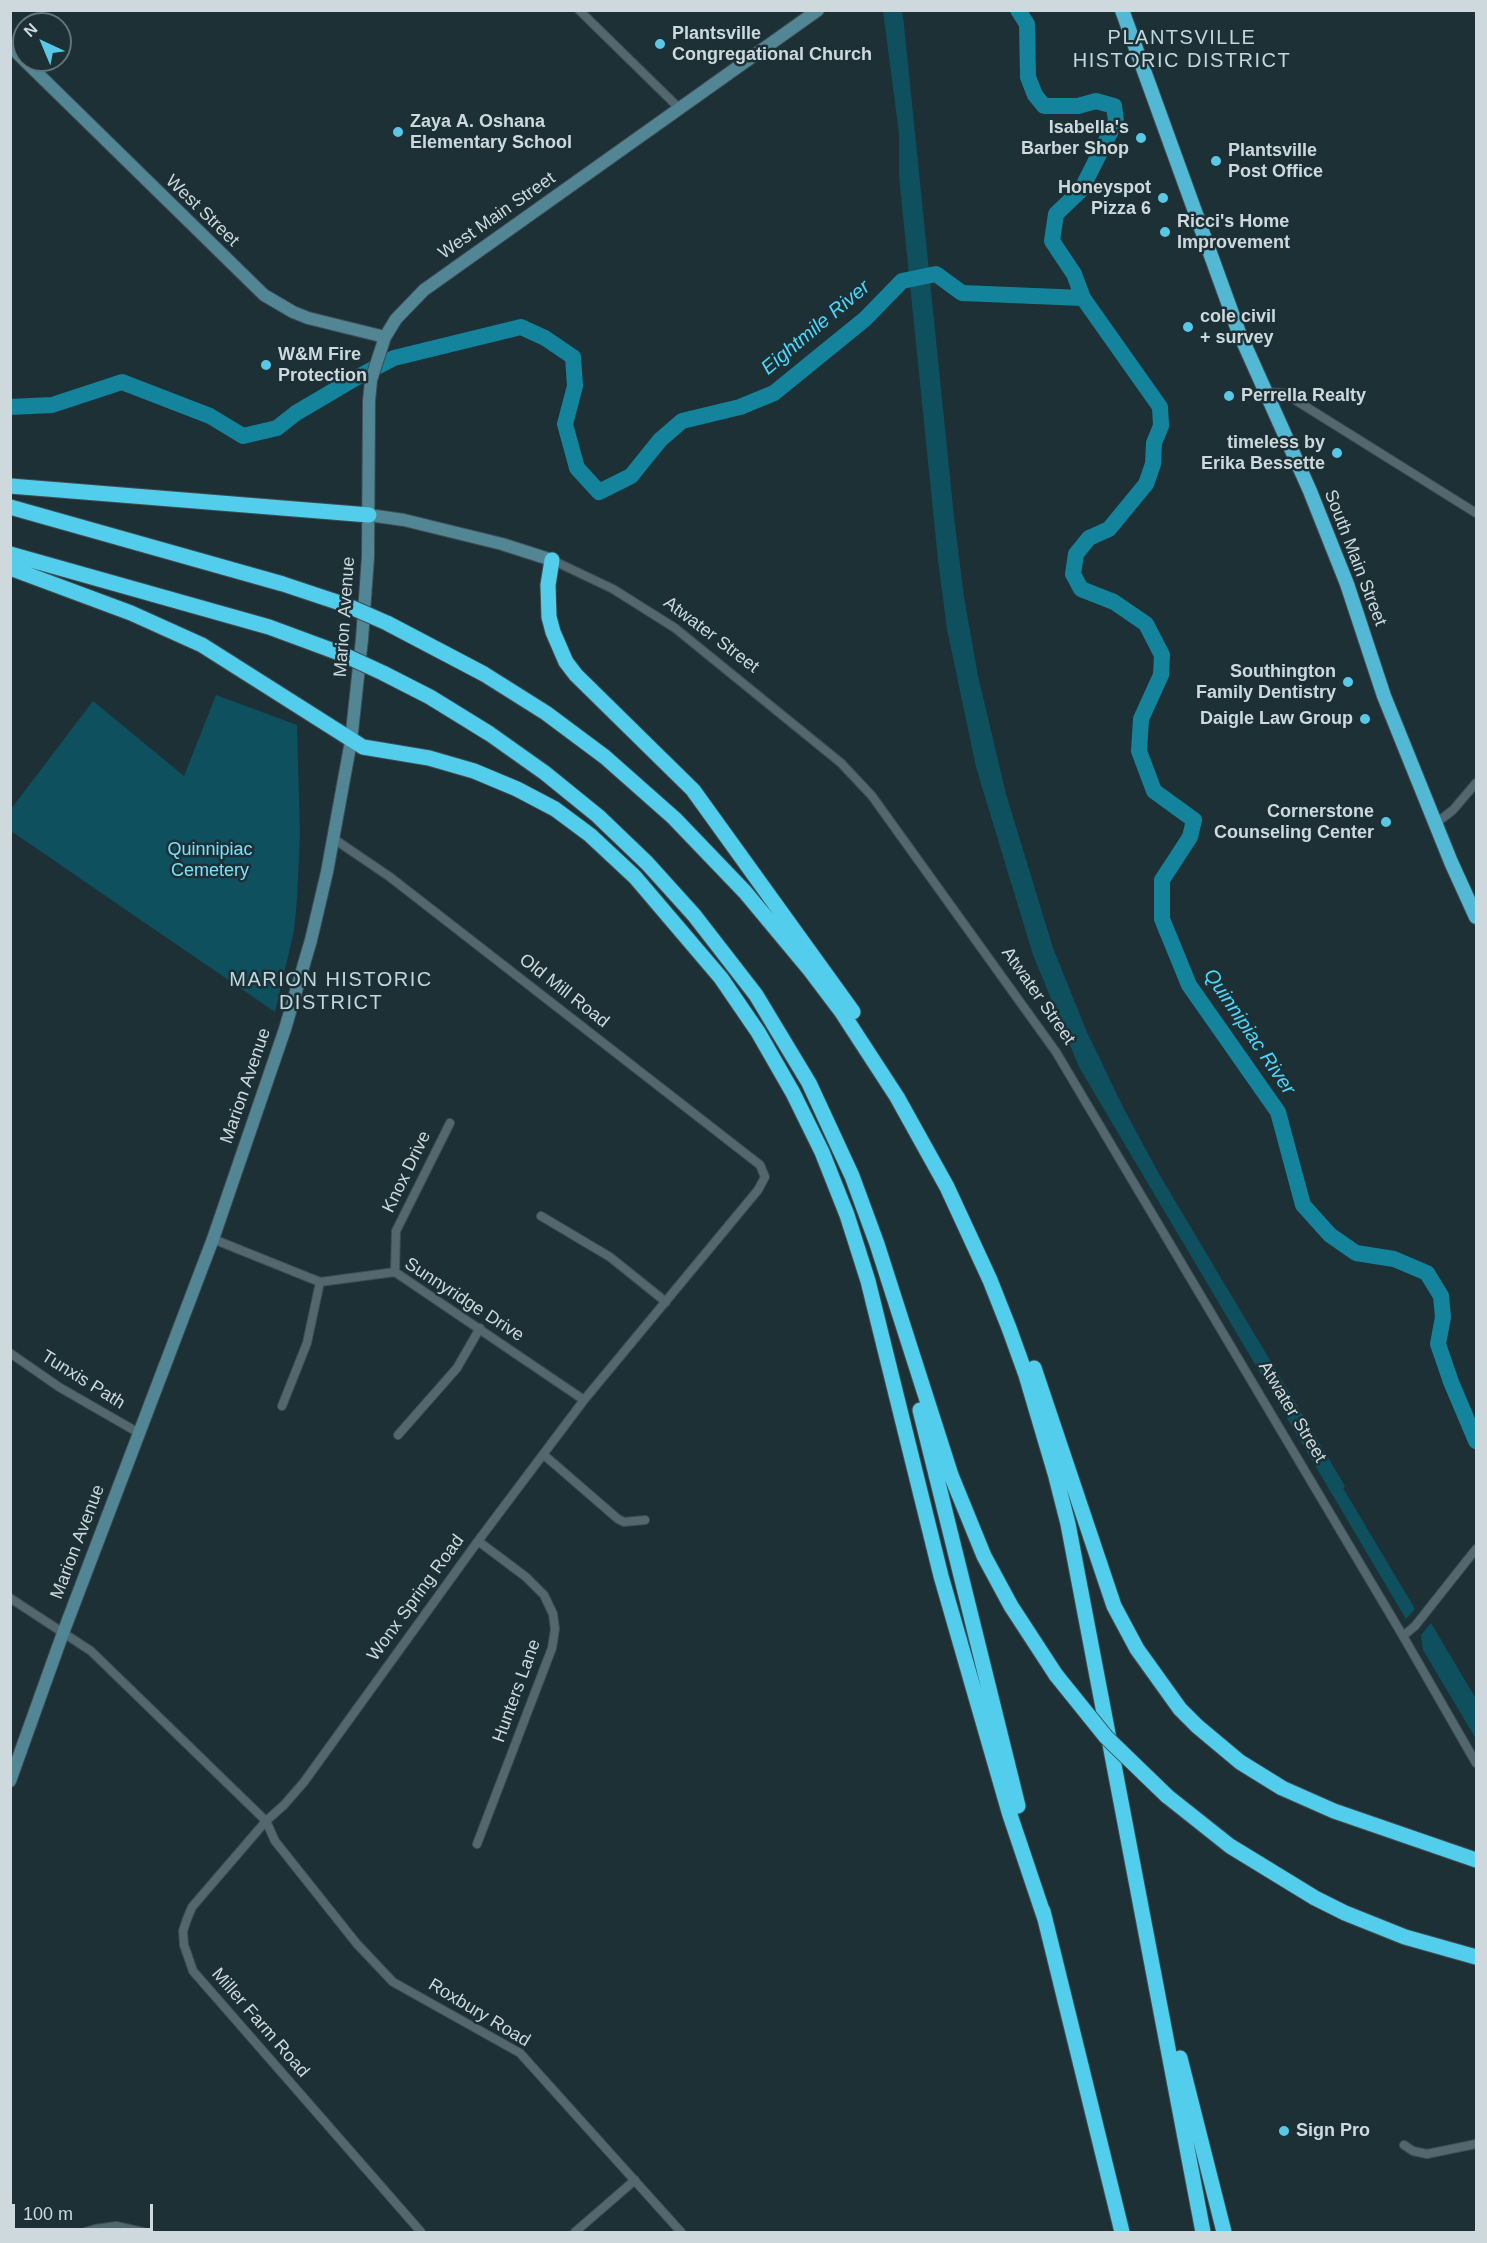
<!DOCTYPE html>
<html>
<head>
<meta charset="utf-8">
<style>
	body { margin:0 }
	#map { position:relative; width:1487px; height:2243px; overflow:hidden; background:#1c3036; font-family:Helvetica,sans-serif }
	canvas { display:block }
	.frame { position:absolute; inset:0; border:12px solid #cdd9dd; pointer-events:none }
	.north { position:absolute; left:12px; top:12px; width:60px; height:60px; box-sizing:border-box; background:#1c3036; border:2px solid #637479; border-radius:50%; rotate:316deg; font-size:16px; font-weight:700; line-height:24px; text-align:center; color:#cdd9dd }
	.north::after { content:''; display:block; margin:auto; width:21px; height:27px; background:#59c8e5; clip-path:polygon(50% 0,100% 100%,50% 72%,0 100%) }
	.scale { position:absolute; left:12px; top:2204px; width:141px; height:27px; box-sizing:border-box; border:3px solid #cdd9dd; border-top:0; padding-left:8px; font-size:18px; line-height:21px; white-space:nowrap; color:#cdd9dd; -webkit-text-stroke:4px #1c3036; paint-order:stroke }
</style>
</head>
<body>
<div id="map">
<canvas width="1487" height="2243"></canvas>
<div class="frame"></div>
<div class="north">N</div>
<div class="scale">100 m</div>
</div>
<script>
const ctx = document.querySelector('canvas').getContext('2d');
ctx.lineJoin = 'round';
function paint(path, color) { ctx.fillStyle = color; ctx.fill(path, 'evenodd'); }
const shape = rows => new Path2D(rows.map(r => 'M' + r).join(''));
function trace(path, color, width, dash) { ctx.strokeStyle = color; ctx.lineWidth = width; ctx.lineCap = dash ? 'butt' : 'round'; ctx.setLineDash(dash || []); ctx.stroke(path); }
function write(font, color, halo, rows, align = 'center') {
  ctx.font = font + ' Helvetica,sans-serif'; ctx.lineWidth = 5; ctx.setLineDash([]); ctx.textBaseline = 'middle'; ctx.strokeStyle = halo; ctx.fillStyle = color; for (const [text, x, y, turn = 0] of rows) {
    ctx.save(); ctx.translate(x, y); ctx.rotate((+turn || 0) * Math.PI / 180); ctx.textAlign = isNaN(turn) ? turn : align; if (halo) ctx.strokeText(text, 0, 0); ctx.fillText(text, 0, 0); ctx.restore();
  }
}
paint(shape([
	[883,11,902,11,904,25,954,517,964,597,978,676,1006,794,1053,948,1086,1030,1124,1109,1159,1174,1345,1486,1343,1488,1415,1609,1406,1619,1079,1067,1033,955,976,767,947,629,938,560,899,176,899,133],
	[216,695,297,725,300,835,297,899,294,931,275,1012,11,831,11,809,93,701,184,776],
	[1431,1623,1476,1699,1476,1739,1423,1650,1421,1635]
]), '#0f505f');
trace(shape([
	[1018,10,1027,24,1028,77,1035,95,1044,106,1078,106,1096,101,1114,106,1116,121,1081,190,1056,214,1052,241,1074,274,1083,298,1160,407,1161,426,1154,443,1153,464,1146,484,1109,529,1089,538,1076,554,1073,574,1081,589,1114,602,1146,624,1162,655,1161,675,1141,719,1139,751,1154,791,1194,820,1190,837,1162,880,1162,919,1189,985,1278,1112,1303,1205,1330,1235,1356,1253,1394,1259,1427,1273,1441,1296,1443,1317,1438,1344,1451,1382,1476,1441],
	[10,407,52,405,122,382,210,416,243,436,277,428,296,413,352,380,394,358,521,327,545,338,573,357,575,386,565,424,577,468,599,492,631,476,660,440,682,421,740,407,774,393,865,319,902,281,936,274,962,293,1083,298]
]), '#13849c', 16);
const minor = shape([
	[579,10,680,109],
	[1265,392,1284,393,1476,513],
	[552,560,613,589,675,628,841,763,872,796,1056,1052,1403,1636,1476,1763],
	[1435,824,1453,810,1476,783],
	[334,839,390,877,760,1165,765,1177,758,1190,584,1400,478,1541,304,1782,284,1805,266,1821,192,1907,187,1919,183,1931,184,1945,193,1971,421,2232],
	[541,1216,610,1257,666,1302],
	[213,1239,320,1282,395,1272,584,1400],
	[395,1272,396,1231,450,1123],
	[10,1353,59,1387,139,1433],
	[282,1406,307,1343,320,1282],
	[398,1435,457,1368,480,1328],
	[544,1455,618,1519,624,1522,645,1520],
	[10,1598,91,1651,266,1821,275,1841,357,1944,393,1982,520,2053,681,2232],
	[1403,1636,1415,1626,1476,1549],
	[477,1844,552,1648,555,1629,553,1614,544,1595,526,1577,478,1541],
	[1404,2145,1413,2151,1427,2154,1476,2144],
	[85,2232,95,2229,116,2226,143,2232],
	[575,2232,635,2180]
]);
const secondary = shape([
	[10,46,24,60],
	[24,60,264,295,293,312,308,318,385,337],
	[369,515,404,520,502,544,552,560],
	[10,1781,63,1633,213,1239,285,1029,311,940,327,872,351,741,362,639,368,557,369,401,371,380,385,337,396,319,424,290,818,10]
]);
const trunk = shape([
	[1122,10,1238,330,1310,491,1347,584,1384,696,1451,862,1476,917]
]);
const motorway = shape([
	[10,486,369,515],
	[10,507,283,584,346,605],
	[10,554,269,627,342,654],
	[552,560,548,585,549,617,553,632,566,662,576,675,693,790,853,1012],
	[10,568,131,613,202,645,363,747,429,758,474,771,517,789,555,809,590,835,635,877,721,978,758,1032,793,1093,822,1152,847,1215,868,1281,941,1576,1009,1812,1045,1919],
	[387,623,484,674,546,713,605,757,674,818,745,892,810,970,841,1011,897,1097,947,1187,990,1280,1009,1328,1026,1375,1055,1473,1068,1524,1203,2232],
	[383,673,430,697,490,734,545,773,598,816,647,863,694,915,756,995,809,1083,852,1176,877,1244,951,1475,984,1556,1011,1606,1056,1675],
	[1034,1368,1114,1606,1137,1649,1180,1709,1197,1726,1240,1762,1282,1788,1334,1811,1476,1860],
	[920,1410,1018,1806],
	[1167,1796,1230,1846,1315,1898,1345,1913,1405,1937,1476,1957],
	[1043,1911,1122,2232],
	[1180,2058,1224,2232]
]);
trace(minor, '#3d4e53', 10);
trace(secondary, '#3d4e53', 14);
trace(trunk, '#3d4e53', 16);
trace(motorway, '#3d4e53', 17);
trace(minor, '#52676e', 8);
trace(secondary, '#528694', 12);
trace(trunk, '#53b8d3', 14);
trace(motorway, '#53cdec', 15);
const motorwayBridge = shape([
	[346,605,387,623],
	[342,654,383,673],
	[1056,1675,1106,1737,1167,1796]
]);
trace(motorwayBridge, '#3d4e53', 17, []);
trace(motorwayBridge, '#53cdec', 15);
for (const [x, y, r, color] of [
	[660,44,6,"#59c8e5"],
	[398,132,6,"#59c8e5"],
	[1141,138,6,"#59c8e5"],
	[1216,161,6,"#59c8e5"],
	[1163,198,6,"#59c8e5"],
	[1165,232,6,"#59c8e5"],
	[1188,327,6,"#59c8e5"],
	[266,365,6,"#59c8e5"],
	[1229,396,6,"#59c8e5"],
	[1337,453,6,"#59c8e5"],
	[1348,682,6,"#59c8e5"],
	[1365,719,6,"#59c8e5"],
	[1386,822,6,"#59c8e5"],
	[1284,2131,6,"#59c8e5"]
]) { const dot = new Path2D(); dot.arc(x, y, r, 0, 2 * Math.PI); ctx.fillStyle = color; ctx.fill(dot); trace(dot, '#1c3036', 2); }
write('bold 18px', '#cdd9dd', '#1c3036', [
	["Plantsville",672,34],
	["Congregational Church",672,55],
	["Zaya A. Oshana",410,122],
	["Elementary School",410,143],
	["Isabella's",1129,128,"right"],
	["Barber Shop",1129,149,"right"],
	["Plantsville",1228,151],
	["Post Office",1228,172],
	["Honeyspot",1151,188,"right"],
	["Pizza 6",1151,209,"right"],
	["Ricci's Home",1177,222],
	["Improvement",1177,243],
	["cole civil",1200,317],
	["+ survey",1200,338],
	["W&M Fire",278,355],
	["Protection",278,376],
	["Perrella Realty",1241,396],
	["timeless by",1325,443,"right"],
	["Erika Bessette",1325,464,"right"],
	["Southington",1336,672,"right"],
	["Family Dentistry",1336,693,"right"],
	["Daigle Law Group",1353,719,"right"],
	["Cornerstone",1374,812,"right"],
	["Counseling Center",1374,833,"right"],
	["Sign Pro",1296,2131]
], 'left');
write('18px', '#cdd9dd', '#1c3036', [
	["West Street",202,211,44],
	["West Main Street",497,216,-35],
	["South Main Street",1355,558,69],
	["Marion Avenue",345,617,-86],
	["Atwater Street",711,635,37],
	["Old Mill Road",564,991,38],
	["Atwater Street",1038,996,55],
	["Marion Avenue",246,1086,-71],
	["Knox Drive",407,1172,-64],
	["Sunnyridge Drive",464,1300,33],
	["Tunxis Path",83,1380,32],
	["Atwater Street",1292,1412,59],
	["Marion Avenue",78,1542,-69],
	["Wonx Spring Road",416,1598,-54],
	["Hunters Lane",517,1691,-70],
	["Roxbury Road",479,2013,31],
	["Miller Farm Road",260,2023,49]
]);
write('18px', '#7be0fc', '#1c3036', [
	["Quinnipiac",210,850],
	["Cemetery",210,871]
]);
ctx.letterSpacing = '1.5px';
write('20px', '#bfd7df', '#1c3036', [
	["PLANTSVILLE",1182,38],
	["HISTORIC DISTRICT",1182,61],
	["MARION HISTORIC",331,980],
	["DISTRICT",331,1003]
]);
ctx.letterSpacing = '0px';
write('italic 20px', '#4ad8fb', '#1c3036', [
	["Eightmile River",816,328,-40],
	["Quinnipiac River",1249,1032,56]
]);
</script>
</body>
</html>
